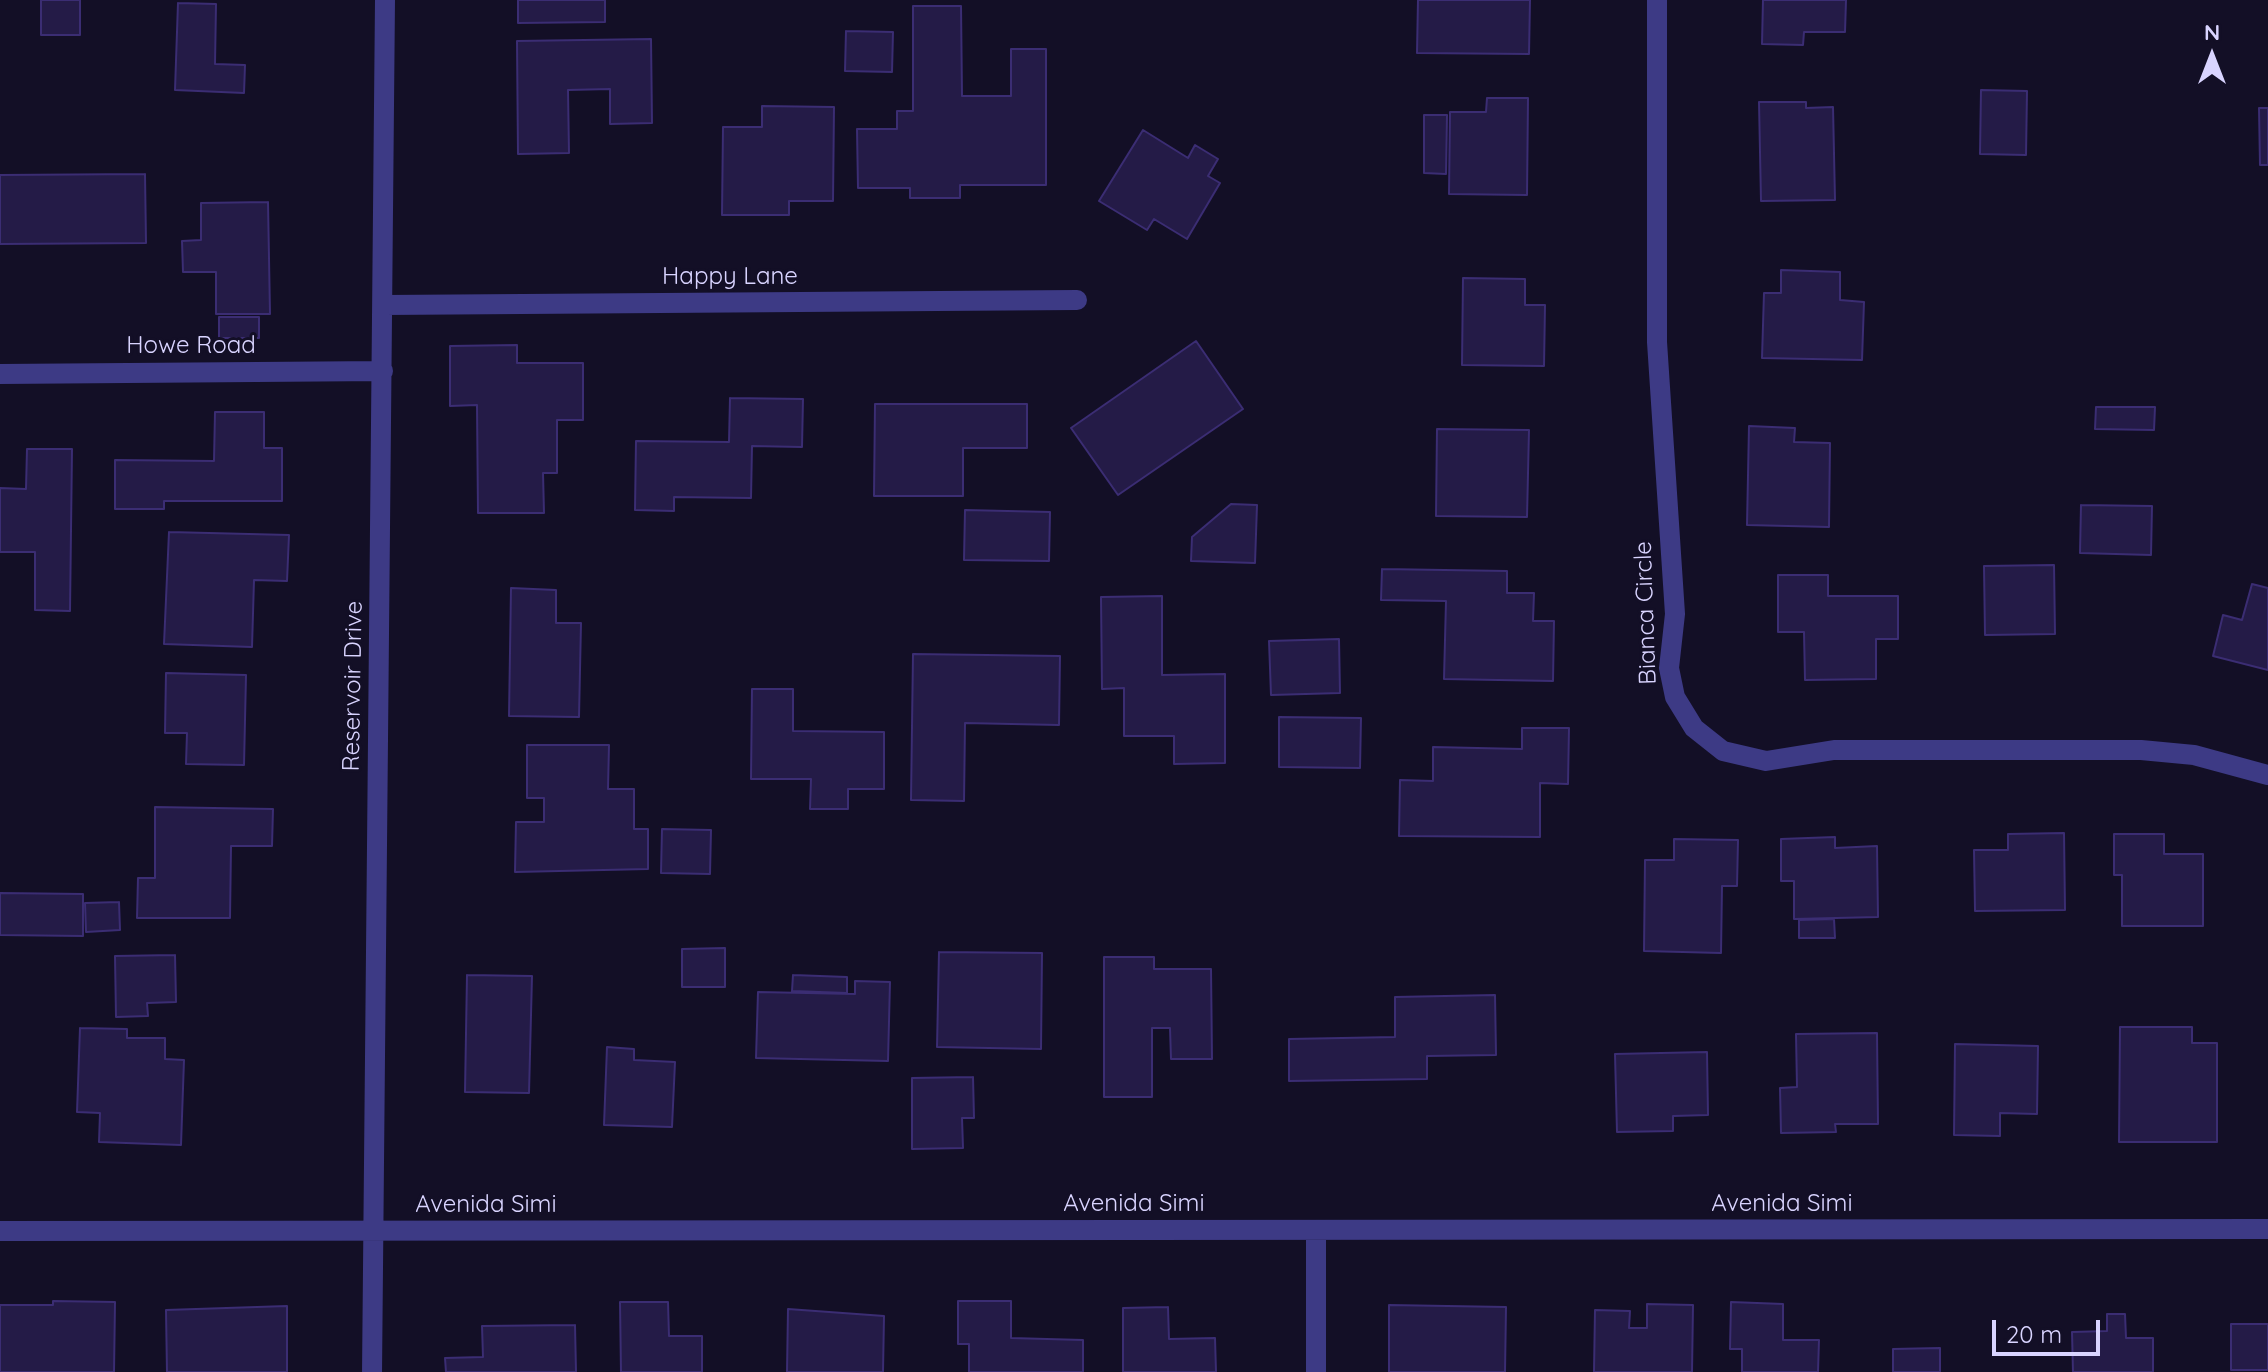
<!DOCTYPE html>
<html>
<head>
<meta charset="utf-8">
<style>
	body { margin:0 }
	#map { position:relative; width:2268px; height:1372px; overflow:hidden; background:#130f26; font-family:Quicksand,sans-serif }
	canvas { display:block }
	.north { position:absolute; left:2172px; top:16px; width:80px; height:80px; -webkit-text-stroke:6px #130f26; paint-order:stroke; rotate:0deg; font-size:22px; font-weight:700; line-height:32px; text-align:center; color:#d9d4ff }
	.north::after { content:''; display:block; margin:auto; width:28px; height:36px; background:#d9d4ff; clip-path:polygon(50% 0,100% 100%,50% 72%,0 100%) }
	.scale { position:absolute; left:1992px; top:1320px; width:108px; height:36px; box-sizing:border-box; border:4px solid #d9d4ff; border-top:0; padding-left:10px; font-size:24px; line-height:28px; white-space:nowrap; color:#d9d4ff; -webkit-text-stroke:6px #130f26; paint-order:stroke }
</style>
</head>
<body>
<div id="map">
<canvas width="2268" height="1372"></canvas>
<div class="north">N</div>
<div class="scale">20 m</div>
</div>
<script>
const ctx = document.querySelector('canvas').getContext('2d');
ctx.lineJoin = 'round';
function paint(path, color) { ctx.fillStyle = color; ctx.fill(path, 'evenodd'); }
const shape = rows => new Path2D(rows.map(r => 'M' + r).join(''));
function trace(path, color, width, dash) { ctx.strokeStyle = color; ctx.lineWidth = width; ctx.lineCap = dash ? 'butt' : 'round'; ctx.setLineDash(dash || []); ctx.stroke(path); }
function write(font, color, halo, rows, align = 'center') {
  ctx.font = font + ' Quicksand,sans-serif'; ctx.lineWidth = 6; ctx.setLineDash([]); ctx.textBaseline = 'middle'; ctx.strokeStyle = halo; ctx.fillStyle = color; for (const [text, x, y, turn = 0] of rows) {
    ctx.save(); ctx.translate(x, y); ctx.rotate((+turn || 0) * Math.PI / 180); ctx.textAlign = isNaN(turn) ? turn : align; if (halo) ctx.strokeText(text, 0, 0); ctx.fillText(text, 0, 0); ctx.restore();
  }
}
const building = shape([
	[41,0,80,0,80,35,41,35,41,0],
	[518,0,605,0,605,22,518,23,518,0],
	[1418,0,1530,0,1529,54,1417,53,1418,0],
	[1763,0,1846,0,1845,32,1804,32,1803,45,1762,44,1763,0],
	[178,3,216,4,215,64,245,65,244,93,175,90,178,3],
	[913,6,961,6,962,96,1011,96,1011,49,1046,49,1046,185,960,185,960,198,910,198,910,188,858,188,857,129,897,129,897,111,913,111,913,6],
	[846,31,893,32,892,72,845,71,846,31],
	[651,39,652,123,610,124,610,89,568,90,569,153,518,154,517,41,651,39],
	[1981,90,2027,91,2026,155,1980,154,1981,90],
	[1487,98,1528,98,1527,195,1449,194,1450,112,1486,112,1487,98],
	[1759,102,1806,102,1806,108,1833,107,1835,200,1761,201,1759,102],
	[762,106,834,107,833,201,789,201,789,215,722,215,723,127,762,127,762,106],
	[2259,108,2268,108,2268,165,2260,165,2259,108],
	[1424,115,1447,115,1446,174,1424,173,1424,115],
	[1143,130,1188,158,1195,145,1218,159,1208,176,1220,183,1187,239,1154,219,1147,230,1099,201,1143,130],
	[145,174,146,243,0,244,0,175,145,174],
	[268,202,270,314,216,314,216,272,183,272,182,241,201,240,201,203,268,202],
	[1781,270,1840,272,1840,300,1864,302,1862,360,1762,358,1764,293,1781,293,1781,270],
	[1463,278,1525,279,1525,305,1545,305,1544,366,1462,365,1463,278],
	[219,317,259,317,259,338,219,338,219,317],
	[1196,341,1243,409,1118,495,1071,428,1196,341],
	[517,345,517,363,583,363,583,420,557,420,557,473,543,473,544,513,478,513,477,405,450,406,450,346,517,345],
	[730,398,803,399,802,447,752,446,751,498,674,497,674,511,635,510,636,441,729,442,730,398],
	[875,404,1027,404,1027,448,963,448,963,496,874,496,875,404],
	[2096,407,2155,407,2154,430,2095,429,2096,407],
	[215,412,264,412,264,448,282,448,282,501,164,501,164,509,115,509,115,460,214,461,215,412],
	[1749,426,1795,428,1794,442,1830,443,1829,527,1747,525,1749,426],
	[1437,429,1529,430,1527,517,1436,516,1437,429],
	[27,449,72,449,70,611,35,610,35,552,0,552,0,488,26,489,27,449],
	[1231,504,1257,505,1255,563,1191,561,1192,537,1231,504],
	[2081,505,2152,506,2151,555,2080,553,2081,505],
	[965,510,1050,512,1049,561,964,560,965,510],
	[169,532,289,535,287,581,254,580,252,647,164,644,169,532],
	[2054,565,2055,634,1985,635,1984,566,2054,565],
	[1382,569,1507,571,1507,593,1534,593,1533,621,1554,621,1553,681,1444,679,1446,601,1381,600,1382,569],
	[1778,575,1828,575,1828,596,1898,596,1898,639,1876,639,1876,679,1805,680,1804,632,1778,632,1778,575],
	[2252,584,2268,588,2268,670,2213,656,2223,615,2242,620,2252,584],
	[511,588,556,590,556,623,581,623,579,717,509,716,511,588],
	[1162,596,1162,675,1225,674,1225,763,1174,764,1174,736,1124,736,1124,688,1102,689,1101,597,1162,596],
	[1339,639,1340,693,1271,695,1269,641,1339,639],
	[913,654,1060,656,1059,725,965,723,964,801,911,800,913,654],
	[166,673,246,675,244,765,186,764,187,733,165,733,166,673],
	[752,689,793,689,793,731,884,732,884,789,848,789,848,809,810,809,811,779,751,779,752,689],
	[1279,717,1361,718,1360,768,1279,767,1279,717],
	[1522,728,1569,728,1568,784,1540,783,1540,837,1399,836,1400,780,1433,781,1433,747,1522,749,1522,728],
	[527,745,609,745,608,789,634,789,634,829,648,829,648,869,515,872,516,822,544,822,544,798,527,798,527,745],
	[155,807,273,809,272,846,231,846,230,918,137,918,138,878,155,878,155,807],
	[662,829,711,830,710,874,661,873,662,829],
	[2064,833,2065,910,1975,911,1974,850,2008,850,2008,834,2064,833],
	[2114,834,2164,834,2164,854,2203,854,2203,926,2122,926,2122,875,2114,875,2114,834],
	[1835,837,1835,848,1877,846,1878,917,1794,919,1794,881,1781,881,1781,839,1835,837],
	[1674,839,1738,840,1737,886,1722,886,1721,953,1644,951,1645,860,1674,860,1674,839],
	[0,893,83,894,83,936,0,935,0,893],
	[119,902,120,930,86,932,85,903,119,902],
	[1834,919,1835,938,1799,938,1799,920,1834,919],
	[725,948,725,987,682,987,682,949,725,948],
	[939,952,1042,953,1041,1049,937,1047,939,952],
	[175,955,176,1002,147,1003,148,1016,116,1017,115,956,175,955],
	[1104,957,1154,957,1154,969,1211,969,1212,1059,1171,1059,1170,1028,1152,1028,1152,1097,1104,1097,1104,957],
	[467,975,532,976,529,1093,465,1092,467,975],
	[793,975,847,977,847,993,792,991,793,975],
	[855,981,890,982,888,1061,756,1058,758,992,855,994,855,981],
	[1495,995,1496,1055,1427,1056,1427,1079,1289,1081,1289,1039,1395,1037,1395,997,1495,995],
	[2120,1027,2192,1027,2192,1043,2217,1043,2217,1142,2119,1142,2120,1027],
	[80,1028,127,1029,127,1038,165,1038,165,1059,184,1060,181,1145,99,1142,100,1113,77,1112,80,1028],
	[1877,1033,1878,1124,1835,1124,1836,1132,1781,1133,1780,1088,1797,1087,1796,1034,1877,1033],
	[1955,1044,2038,1046,2037,1114,2000,1113,2000,1136,1954,1135,1955,1044],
	[607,1047,634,1049,634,1060,675,1062,672,1127,604,1125,607,1047],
	[1707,1052,1708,1115,1673,1116,1673,1131,1617,1132,1615,1054,1707,1052],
	[973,1077,974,1118,962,1118,963,1148,912,1149,912,1078,973,1077],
	[53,1301,115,1302,114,1372,0,1372,0,1305,53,1305,53,1301],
	[958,1301,1011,1301,1011,1338,1083,1340,1083,1372,969,1372,969,1344,958,1344,958,1301],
	[620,1302,668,1302,669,1336,702,1336,702,1372,621,1372,620,1302],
	[1731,1302,1783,1304,1783,1340,1819,1340,1818,1372,1742,1372,1742,1349,1730,1349,1731,1302],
	[1647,1304,1693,1305,1692,1372,1594,1372,1595,1310,1630,1311,1629,1328,1647,1328,1647,1304],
	[1389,1305,1506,1307,1505,1372,1389,1372,1389,1305],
	[287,1306,287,1372,167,1372,166,1310,287,1306],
	[1168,1307,1169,1339,1215,1338,1216,1372,1123,1372,1123,1308,1168,1307],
	[788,1309,884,1316,883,1372,787,1372,788,1309],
	[2107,1314,2125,1314,2126,1338,2153,1338,2153,1372,2073,1372,2072,1332,2107,1331,2107,1314],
	[2231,1324,2268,1324,2268,1370,2231,1370,2231,1324],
	[575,1325,576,1372,446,1372,445,1358,483,1357,482,1326,575,1325],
	[1940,1348,1940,1372,1893,1372,1893,1349,1940,1348]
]);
paint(building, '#241b47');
trace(building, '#3b2d73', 2);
trace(shape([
	[1657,0,1657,342,1675,614,1669,668,1675,697,1694,728,1723,751,1766,761,1834,750,2141,750,2194,755,2268,775],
	[384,305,1077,300],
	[0,374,383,371],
	[0,1231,2268,1229],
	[372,1372,385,0],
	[1316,1372,1316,1230]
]), '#3d3a85', 20);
write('24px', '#d9d4ff', '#130f26', [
	["Happy Lane",730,277],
	["Howe Road",191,346],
	["Bianca Circle",1646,613,-92],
	["Reservoir Drive",353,686,-89],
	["Avenida Simi",1134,1204],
	["Avenida Simi",1782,1204],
	["Avenida Simi",486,1205]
]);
</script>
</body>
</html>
